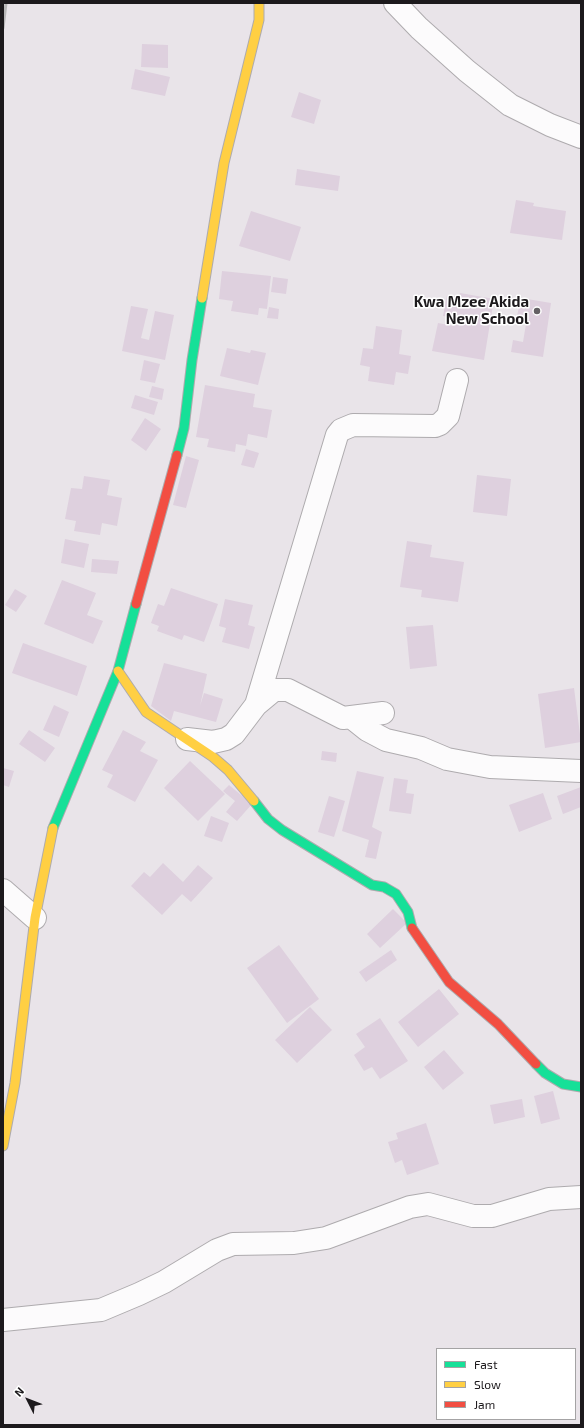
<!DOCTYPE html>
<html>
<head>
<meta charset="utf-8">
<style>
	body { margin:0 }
	#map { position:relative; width:584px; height:1428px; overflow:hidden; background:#e9e4e9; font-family:"Exo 2",sans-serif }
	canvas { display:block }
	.frame { position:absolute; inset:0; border:4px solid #1c191c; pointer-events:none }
	.legend { position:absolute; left:436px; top:1348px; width:140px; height:72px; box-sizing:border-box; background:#fff; border:1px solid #a4a3a4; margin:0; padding:5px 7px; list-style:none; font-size:12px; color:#1c191c }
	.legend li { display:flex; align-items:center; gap:8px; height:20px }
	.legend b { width:20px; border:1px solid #a4a3a4 }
	.north { position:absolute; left:8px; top:1380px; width:40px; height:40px; -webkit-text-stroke:3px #fff; paint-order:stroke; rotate:312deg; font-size:11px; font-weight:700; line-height:16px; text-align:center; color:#1c191c }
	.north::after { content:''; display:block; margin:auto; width:14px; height:18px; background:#1c191c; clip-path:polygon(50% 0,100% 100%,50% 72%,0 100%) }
</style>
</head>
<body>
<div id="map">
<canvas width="584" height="1428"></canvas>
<div class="frame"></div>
<ul class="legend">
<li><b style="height:5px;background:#16e098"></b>Fast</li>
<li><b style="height:5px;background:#ffcf43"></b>Slow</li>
<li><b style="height:5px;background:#f24e42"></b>Jam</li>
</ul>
<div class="north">N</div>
</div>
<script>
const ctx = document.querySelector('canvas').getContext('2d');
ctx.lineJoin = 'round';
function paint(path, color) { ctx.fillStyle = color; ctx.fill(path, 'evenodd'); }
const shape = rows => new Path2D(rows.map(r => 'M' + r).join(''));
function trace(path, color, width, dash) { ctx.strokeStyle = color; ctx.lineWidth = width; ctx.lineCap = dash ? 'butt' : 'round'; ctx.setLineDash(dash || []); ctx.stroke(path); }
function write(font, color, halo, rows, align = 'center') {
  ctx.font = font + ' "Exo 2",sans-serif'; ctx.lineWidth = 3; ctx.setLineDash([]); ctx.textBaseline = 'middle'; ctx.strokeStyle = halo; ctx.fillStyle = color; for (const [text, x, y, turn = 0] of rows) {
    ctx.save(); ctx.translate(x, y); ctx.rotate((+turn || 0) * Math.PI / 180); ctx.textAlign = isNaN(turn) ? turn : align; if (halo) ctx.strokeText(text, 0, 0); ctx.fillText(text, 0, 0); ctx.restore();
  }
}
paint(shape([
	[142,44,168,45,168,68,141,67],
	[135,69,170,77,165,96,131,89],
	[299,92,321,100,314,124,291,117],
	[297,169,340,176,338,191,295,185],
	[516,200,534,203,533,206,566,211,562,240,510,233],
	[251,211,301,227,290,261,239,246],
	[222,271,271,276,267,309,259,308,258,315,231,311,233,301,219,299],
	[273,277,288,279,286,294,271,292],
	[460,293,494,299,484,360,432,351,438,323,454,326,455,318,443,316,447,295,459,297],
	[521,298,551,303,543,357,511,352,513,340,523,342,527,318,517,316],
	[131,306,148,309,141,338,149,340,155,311,174,315,165,360,122,351],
	[269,307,279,309,278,319,267,318],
	[376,326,402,330,399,354,411,356,408,374,396,372,394,385,368,381,370,367,360,365,363,348,373,349],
	[227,348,250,353,251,350,266,353,258,385,220,376],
	[144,360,160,364,155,383,140,380],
	[205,385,255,394,253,407,272,410,267,438,248,434,246,446,236,444,235,452,207,447,209,439,196,437],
	[152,386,164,389,162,400,149,397],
	[135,395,158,402,154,415,131,408],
	[145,418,161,429,146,451,131,440],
	[246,449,259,453,254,468,241,465],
	[186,456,199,460,186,508,173,505],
	[477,475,511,479,507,516,473,512],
	[84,476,110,480,107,495,122,498,117,526,102,523,100,535,74,531,76,521,65,519,71,488,82,489],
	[65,539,89,544,84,568,61,563],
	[407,541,432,545,430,557,464,562,458,602,421,597,422,590,400,587],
	[92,559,119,561,117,574,91,572],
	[62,580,96,593,87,615,103,621,93,644,44,624],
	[171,588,218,604,204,642,184,635,182,640,157,631,159,626,151,623,158,604,164,606],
	[15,589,27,596,16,612,5,605],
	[225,599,253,605,248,625,255,627,249,649,222,642,226,628,219,626],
	[433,625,437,666,410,669,406,627],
	[23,643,87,666,77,696,12,673],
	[164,663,207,674,200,706,204,693,223,699,216,722,174,711,171,721,151,706],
	[574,688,581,742,545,748,538,694],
	[54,705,69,712,59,737,43,730],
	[29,730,55,748,45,762,19,744],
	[123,730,146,742,140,751,158,760,135,802,107,787,113,775,102,770],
	[322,751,337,753,336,762,321,760],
	[190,761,225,794,198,821,164,788],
	[3,768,14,771,9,787,3,785],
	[357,771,384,777,372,827,382,832,376,859,365,857,369,840,342,831],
	[394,778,408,780,406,793,414,794,411,814,389,811],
	[229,785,252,804,237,821,226,812,235,801,223,791],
	[581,787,581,807,563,814,557,796],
	[543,793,552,819,519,832,509,805],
	[329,796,345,801,334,837,318,832],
	[211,816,229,823,222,842,204,836],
	[163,863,183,882,198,865,213,878,191,902,182,894,162,915,131,886,144,872,150,877],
	[393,909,407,923,380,948,367,934],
	[279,945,319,999,287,1023,247,968],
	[391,950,397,960,366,982,359,972],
	[439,989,459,1014,418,1047,398,1022],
	[310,1007,332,1030,297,1063,275,1040],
	[380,1018,408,1061,380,1079,372,1067,364,1071,354,1055,365,1047,356,1034],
	[444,1050,464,1073,443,1090,424,1067],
	[553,1091,560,1119,541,1124,534,1096],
	[522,1099,525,1117,494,1124,490,1105],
	[426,1123,439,1164,407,1175,402,1160,395,1163,388,1142,398,1139,396,1133]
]), '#ded0de');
const street = shape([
	[395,3,419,28,467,71,510,105,550,125,581,137],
	[256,705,337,435,341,430,353,425,435,426,440,424,448,416,457,380],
	[352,718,367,730,386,740,421,748,447,759,490,767,581,771],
	[187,739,213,742,226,739,234,734,256,705,274,690,288,690,343,718,383,713],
	[3,890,35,918],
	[3,1320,101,1310,139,1294,164,1282,217,1250,233,1244,294,1243,326,1238,410,1207,428,1204,473,1216,492,1216,549,1199,581,1197]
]);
const fast = shape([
	[177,455,184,428,192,360,202,298],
	[254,801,268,819,282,830,372,885,384,887,396,894,408,912,412,928],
	[53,828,118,671,136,604],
	[536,1064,545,1073,563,1084,581,1087]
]);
const slow = shape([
	[202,298,224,163,259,20,259,3],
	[118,671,146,712,213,757,228,770,254,801],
	[3,1146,15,1083,35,918,53,828]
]);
const jam = shape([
	[136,604,177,455],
	[412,928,449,982,498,1024,536,1064]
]);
trace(street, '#aeabae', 24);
trace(fast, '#aeabae', 11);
trace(slow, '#aeabae', 11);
trace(jam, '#aeabae', 11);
trace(street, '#fcfbfc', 22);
trace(fast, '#16e098', 9);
trace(slow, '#ffcf43', 9);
trace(jam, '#f24e42', 9);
trace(shape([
	[3,28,6,3]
]), '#b7b6b7', 3);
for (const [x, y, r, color] of [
	[537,311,4,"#646064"]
]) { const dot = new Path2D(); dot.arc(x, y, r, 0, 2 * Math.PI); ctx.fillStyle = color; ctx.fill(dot); trace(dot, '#fff', 1.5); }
write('bold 15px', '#1c191c', '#fff', [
	["Kwa Mzee Akida",529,302],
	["New School",529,319]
], 'right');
</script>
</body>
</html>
